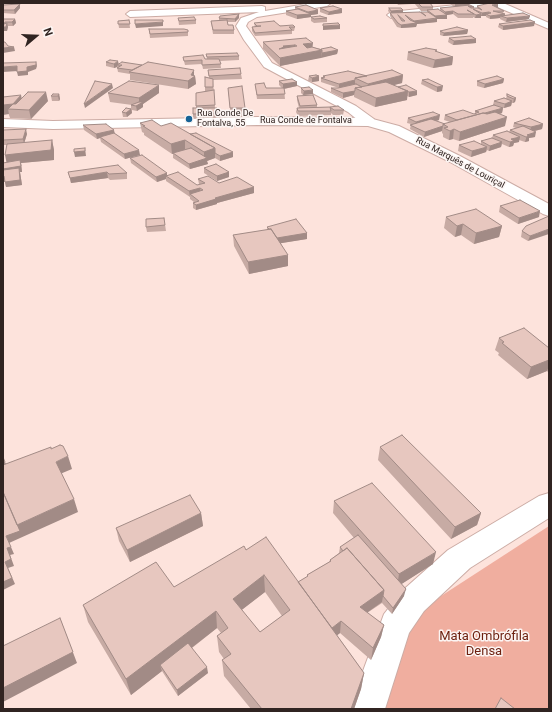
<!DOCTYPE html>
<html>
<head>
<meta charset="utf-8">
<style>
	body { margin:0 }
	#map { position:relative; width:552px; height:712px; overflow:hidden; background:#fde3dc; font-family:Roboto,sans-serif }
	canvas { display:block }
	.frame { position:absolute; inset:0; border:4px solid #302421; pointer-events:none }
	.north { position:absolute; left:16px; top:16px; width:40px; height:40px; -webkit-text-stroke:3px #fcf5f3; paint-order:stroke; rotate:71deg; font-size:11px; font-weight:700; line-height:16px; text-align:center; color:#302421 }
	.north::after { content:''; display:block; margin:auto; width:14px; height:18px; background:#302421; clip-path:polygon(50% 0,100% 100%,50% 72%,0 100%) }
</style>
</head>
<body>
<div id="map">
<canvas width="552" height="712"></canvas>
<div class="frame"></div>
<div class="north">N</div>
</div>
<script>
const ctx = document.querySelector('canvas').getContext('2d');
ctx.lineJoin = 'round';
function paint(path, color) { ctx.fillStyle = color; ctx.fill(path, 'evenodd'); }
const shape = rows => new Path2D(rows.map(r => 'M' + r).join(''));
function trace(path, color, width, dash) { ctx.strokeStyle = color; ctx.lineWidth = width; ctx.lineCap = dash ? 'butt' : 'round'; ctx.setLineDash(dash || []); ctx.stroke(path); }
function write(font, color, halo, rows, align = 'center') {
  ctx.font = font + ' Roboto,sans-serif'; ctx.lineWidth = 3; ctx.setLineDash([]); ctx.textBaseline = 'middle'; ctx.strokeStyle = halo; ctx.fillStyle = color; for (const [text, x, y, turn = 0] of rows) {
    ctx.save(); ctx.translate(x, y); ctx.rotate((+turn || 0) * Math.PI / 180); ctx.textAlign = isNaN(turn) ? turn : align; if (halo) ctx.strokeText(text, 0, 0); ctx.fillText(text, 0, 0); ctx.restore();
  }
}
paint(shape([
	[549,526,549,709,377,709,404,620]
]), '#f0ae9f');
const minor = shape([
	[312,3,331,3,327,6,257,17,248,22,246,26,272,63,356,106,374,119,375,122,374,125,364,125,348,112,264,67,244,40,236,26,241,18,259,12,130,17,126,14,130,11,262,6,265,7,265,11,312,3],
	[474,3,503,3,549,23,549,29,495,6,391,18,387,15,391,12,474,3],
	[549,493,549,518,470,568,424,611,409,633,385,709,349,709,384,614,402,591,448,550,539,496,549,493]
]);
const secondary = shape([
	[258,117,369,118,399,126,460,156,549,204,549,216,543,214,450,162,389,132,368,126,258,125,53,129,3,127,3,119,53,121,258,117]
]);
trace(minor, '#ccaca5', 2);
trace(secondary, '#ccaca5', 2);
paint(minor, '#fff');
paint(secondary, '#fff');
paint(shape([
	[397,3,412,3,412,4,398,5],
	[414,3,430,3,433,7,433,9,440,10,440,8,454,7,449,3,470,3,469,5,474,7,474,8,477,8,477,6,498,4,498,8,504,11,503,13,505,15,529,19,506,22,500,19,500,18,490,19,486,17,486,16,481,16,481,18,475,18,473,17,473,18,458,18,453,14,447,15,447,19,437,19,437,22,417,24,416,27,401,28,397,27,390,16,390,13,388,11,389,8,403,12,421,13,421,12,427,12,427,11,421,11],
	[3,5,20,8,15,14,3,13],
	[295,7,318,10,318,14,311,15,311,17,297,19,286,15,286,11,295,10],
	[320,8,342,9,342,13,328,15,320,12],
	[239,14,239,18,235,22,227,22,228,25,234,30,234,34,213,34,211,21,219,21,219,18],
	[311,17,327,18,327,22,314,23,311,21],
	[178,18,196,20,196,24,179,25],
	[3,19,15,19,16,23,13,26,8,26,7,31,3,31],
	[129,20,130,28,119,28,118,21],
	[254,23,295,27,294,31,292,31,292,34,255,36,252,31,252,27,255,27],
	[499,24,534,26,503,30,498,27],
	[149,29,188,30,188,36,150,38],
	[468,30,467,34,443,36,440,35,440,31],
	[449,38,476,39,476,43,453,45,448,42],
	[263,42,312,47,321,49,338,50,337,54,280,66,263,49],
	[408,52,437,52,453,57,452,65,433,68,407,60],
	[206,54,239,56,239,60,220,61,221,68,203,69,202,64,185,65,183,57,207,59],
	[106,62,195,76,196,84,188,89,130,80,130,74,118,72,117,67,114,68,106,66],
	[208,70,241,74,242,79,213,80,215,108,217,108,218,117,193,119,193,114,196,108,196,106,205,92,205,77,209,78],
	[403,75,402,83,394,85,417,95,409,97,407,96,407,100,375,107,354,97,354,95,343,98,331,92,331,88,339,88,321,82,321,78,323,77,323,76],
	[309,76,319,81,312,82,308,81],
	[428,79,442,91,437,92,421,84,422,80],
	[504,79,503,83,484,88,477,86,477,81],
	[279,81,297,82,297,86,284,89,285,99,257,99,255,84,266,88,282,88,279,85],
	[228,88,245,108,245,117,231,117],
	[301,88,313,94,303,95,301,93],
	[108,93,159,93,143,104,143,107,137,111,132,110,132,113,127,117,123,117,122,112,131,108,131,105,132,105,110,102],
	[59,94,60,99,59,101,52,101,51,96],
	[507,94,516,98,515,102,513,103,512,103,511,106,504,108,502,108,503,108,502,113,500,114,505,126,459,141,453,139,449,140,443,137,443,134,442,133,442,131,424,137,410,129,411,124,407,123,408,118,439,120,436,121,445,124,450,122,444,120,445,115,475,114,475,111,493,105,494,101,506,99],
	[297,96,317,105,317,107,330,107,344,110,343,115,333,115,331,113,331,115,298,116,296,112,297,108,299,108,297,100],
	[3,97,22,98,48,101,31,119,10,118],
	[140,123,161,126,190,134,233,157,220,161,215,158,207,161,208,164,190,169,173,158,173,153,185,150,172,154,144,135,144,133,142,132],
	[514,123,543,124,542,129,535,131,535,137,529,138,529,141,525,142,519,140,519,142,514,143,513,146,509,147,502,144,501,147,489,151,487,150,486,152,471,157,458,151,459,145,481,144,481,141,492,138,493,135,509,132,510,130,516,128,513,127],
	[83,125,114,130,114,133,140,155,125,159,101,142,100,138,97,139,84,130],
	[3,130,27,134,24,143,52,140,54,150,54,160,21,163,22,172,20,172,22,185,6,187,5,182,3,182,3,163,7,162,7,145,3,145],
	[130,158,167,173,167,176,197,185,199,185,199,184,198,179,219,183,254,187,254,193,217,203,217,204,196,210,193,208,193,203,194,202,190,199,190,197,166,181,166,179,157,182,131,163],
	[204,168,229,172,229,177,217,181,204,173],
	[68,172,127,173,127,179,110,180,108,178,71,183],
	[500,206,539,217,518,224,499,212],
	[549,216,528,241,521,237,522,231],
	[446,217,502,226,499,237,474,244,461,235,455,237,444,228],
	[164,218,166,231,147,232,146,227],
	[267,227,307,233,307,239,281,243,288,266,249,274,234,246,233,235,267,230],
	[499,338,549,348,549,373,547,371,527,379,498,355,499,353,495,350],
	[380,447,481,513,477,525,451,539,378,460],
	[334,501,433,564,401,584,404,596,392,614,382,603,367,613,384,625,381,637,371,660,340,633,337,635,364,673,361,689,354,709,251,709,224,676,222,660,224,659,219,652,217,636,221,633,217,628,192,648,208,673,178,696,162,671,131,695,88,622,83,605,174,587,246,550,298,582,307,577,307,575,329,562,330,560,339,553,340,547,354,538,333,513],
	[265,592,282,616,260,632,241,610],
	[201,513,203,526,130,562,119,541,116,528]
]), '#c7aba4');
paint(shape([
	[462,3,470,3,469,6,455,7,455,4],
	[20,4,20,8,15,14,14,10],
	[498,4,498,8,492,5],
	[342,9,342,13,328,15,329,12],
	[318,10,318,14,311,15,311,17,297,19,297,15,308,14,308,12],
	[403,10,403,13,391,14,391,11],
	[453,11,453,14,447,15,447,19,437,19,437,22,417,24,416,27,401,28,401,25,414,23,414,21,435,19,435,16,445,15,445,12],
	[489,12,488,15,486,14,486,16,481,16,482,13],
	[239,14,239,18,235,22,235,19],
	[481,14,481,18,475,18,476,15],
	[505,14,504,17,501,16,500,18,490,19,490,16],
	[530,16,529,19,506,22,507,18],
	[15,19,16,23,13,26,12,22],
	[5,22,6,26,7,23,8,27,7,31,3,31,3,27],
	[163,22,163,26,136,28,135,24],
	[535,22,534,26,503,30,503,26],
	[340,25,340,29,323,30,323,26],
	[468,30,467,34,443,36,444,33],
	[476,39,476,43,453,45,454,41],
	[313,43,312,51,302,52,303,44],
	[295,45,295,52,279,57,283,46],
	[14,47,15,51,3,53,3,48],
	[322,50,321,58,280,66,280,58],
	[338,50,337,54,321,58,322,53],
	[453,57,452,65,433,68,435,60],
	[118,61,119,65,117,65,117,67,114,68,114,64],
	[36,62,37,66,36,69,28,72,28,75,18,76,17,72],
	[17,66,18,71,3,72,3,67],
	[194,70,194,76,195,76,196,84,188,89,188,81,191,75],
	[403,75,402,83,367,92,368,84],
	[319,76,319,81,312,82,312,78],
	[504,79,503,83,484,88,485,84],
	[355,80,355,84,339,88,339,84],
	[297,82,297,86,283,89,283,84],
	[112,84,113,88,85,108,84,104],
	[159,85,159,93,143,104,143,107,137,111,136,106,139,104,139,98],
	[443,86,442,91,437,92,437,87],
	[313,90,313,94,303,95,304,91],
	[355,91,354,95,343,98,343,93],
	[408,91,407,100,375,107,376,98],
	[417,91,417,95,409,97,409,92],
	[46,92,48,101,31,119,29,110],
	[59,94,60,99,59,101,58,96],
	[21,95,23,104,13,104],
	[516,98,515,102,513,103,514,99],
	[512,101,511,106,504,108,505,104],
	[13,104,8,109,9,114,3,115,3,105],
	[503,108,502,113,458,126,459,121],
	[131,109,132,113,127,117,126,113],
	[440,115,439,120,415,127,416,122],
	[507,117,505,126,459,141,460,132],
	[543,124,542,129,530,132,531,127],
	[443,126,442,131,424,137,425,132],
	[26,129,27,134,24,144,23,139],
	[454,129,453,139,449,140,450,131],
	[114,130,115,135,100,137,100,138,97,139,96,134],
	[536,132,535,137,529,138,529,141,525,142,527,135],
	[520,137,519,142,514,143,513,146,509,147,511,139],
	[52,140,54,150,54,160,21,163,22,172,20,172,22,185,6,187,5,182,3,182,3,177,4,176,3,174,3,169,7,165,5,155],
	[185,140,185,150,172,154,171,144],
	[502,142,501,147,489,151,490,146],
	[487,147,486,152,471,157,472,151],
	[85,148,86,156,75,157,74,152],
	[215,148,215,158,207,161,208,164,190,169,189,164,204,159,204,152],
	[139,150,140,155,125,159,124,154],
	[233,152,233,157,220,161,220,156],
	[107,172,108,178,71,183,70,178],
	[229,172,229,177,217,181,217,176],
	[167,173,167,177,166,176,166,179,157,182,156,177],
	[254,187,254,193,217,203,217,204,196,210,196,205,215,198],
	[200,188,201,193,190,194,190,197,189,191],
	[540,211,539,217,518,224,519,218],
	[463,224,461,235,455,237,457,226],
	[502,226,499,237,474,244,476,233],
	[549,229,549,234,528,241,530,236],
	[307,233,307,239,276,244,276,238],
	[288,255,288,266,249,274,248,262],
	[549,360,549,366,547,371,527,379,531,367],
	[68,456,72,469,60,474,56,462],
	[3,462,5,462,8,468,3,470],
	[74,499,78,512,9,543,6,536,17,525],
	[201,513,203,526,130,562,127,550],
	[481,513,477,525,451,539,455,527],
	[11,547,14,554,10,555,14,566,8,568,15,584,3,590,3,582,7,548],
	[436,552,433,564,397,587,399,574],
	[264,575,265,592,234,616,233,599],
	[406,589,404,596,392,614,393,608],
	[384,590,382,602,358,619,360,607],
	[216,611,217,628,163,670,160,665,162,671,131,695,126,679],
	[60,618,77,663,3,702,3,688],
	[341,621,340,633,330,641,331,629],
	[384,625,381,637,371,660,373,648],
	[207,667,208,673,178,696,177,690],
	[364,673,361,689,354,709,351,709]
]), '#a28b86');
const building = shape([
	[418,3,430,3,433,7,422,7,418,3],
	[490,3,495,3,498,4,492,5,504,11,493,11,505,14,490,16,486,14,491,13,489,12,482,13,473,9,481,14,476,15,467,10,474,14,458,14,453,11,445,12,440,8,470,5,474,7,468,6,471,8,478,8,482,10,477,6,490,3],
	[20,4,14,10,3,10,3,5,20,4],
	[306,5,318,10,308,12,295,7,306,5],
	[333,6,342,9,329,12,320,8,333,6],
	[389,8,401,8,403,10,391,11,389,8],
	[298,9,311,14,297,15,286,11,298,9],
	[438,9,447,15,435,16,427,10,438,9],
	[420,12,426,16,421,12,428,12,437,18,414,21,405,15,410,20,417,23,401,25,398,23,390,13,420,12],
	[398,15,405,21,402,21,398,15],
	[523,13,530,16,507,18,501,16,523,13],
	[239,14,235,19,219,18,220,16,239,14],
	[320,16,327,18,314,19,311,17,320,16],
	[194,17,196,20,179,21,178,18,194,17],
	[3,19,15,19,12,22,5,22,4,24,7,23,6,27,3,27,3,19],
	[129,20,130,24,118,24,118,21,129,20],
	[135,20,163,20,163,22,135,24,135,20],
	[227,20,228,25,233,25,234,30,213,30,211,21,227,20],
	[530,20,535,22,503,26,499,24,530,20],
	[274,21,280,26,293,25,295,27,289,27,292,30,255,33,252,27,261,26,257,26,254,23,274,21],
	[338,23,340,25,323,26,323,24,338,23],
	[457,27,468,30,444,33,440,31,457,27],
	[149,29,184,29,188,30,188,32,150,34,149,29],
	[471,36,476,39,454,41,449,38,471,36],
	[306,38,313,43,303,44,307,48,312,47,322,50,280,58,263,42,306,38],
	[295,45,297,46,279,49,284,47,283,46,295,45],
	[3,42,5,42,8,46,14,47,3,48,3,42],
	[331,47,338,50,322,53,322,50,321,49,331,47],
	[426,48,437,50,435,51,453,57,435,60,408,52,426,48],
	[237,53,239,56,207,57,206,54,237,53],
	[203,55,205,59,219,59,221,64,202,65,202,60,184,61,183,57,203,55],
	[110,60,118,61,114,64,106,62,110,60],
	[36,62,36,65,27,67,27,71,17,72,17,66,3,67,3,63,36,62],
	[122,62,142,65,132,70,117,68,122,65,117,65,122,62],
	[148,62,194,70,191,75,195,76,188,81,129,72,148,62],
	[240,68,241,74,209,76,208,70,240,68],
	[392,70,403,75,368,84,355,78,392,70],
	[348,71,367,76,355,78,355,80,339,84,321,78,325,77,323,76,348,71],
	[316,75,319,76,312,78,309,76,316,75],
	[497,76,504,79,485,84,477,81,497,76],
	[205,77,213,79,213,87,205,87,205,77],
	[292,79,297,82,283,84,279,81,292,79],
	[428,79,443,86,437,87,422,80,428,79],
	[95,81,112,84,84,104,95,81],
	[129,81,159,85,139,98,108,93,129,81],
	[386,82,408,91,376,98,355,88,386,82],
	[264,83,266,88,284,88,285,94,257,95,255,84,264,83],
	[356,84,362,87,355,88,355,91,343,93,331,88,338,88,356,84],
	[406,85,417,91,409,92,398,87,406,85],
	[242,86,245,108,230,108,228,88,242,86],
	[309,87,313,90,304,91,301,88,309,87],
	[214,90,215,105,196,106,196,93,214,90],
	[28,92,46,92,29,110,8,109,13,104,3,105,3,97,21,95,13,104,16,104,28,92],
	[53,94,59,94,58,96,51,96,53,94],
	[507,94,516,98,514,99,507,96,507,94],
	[313,95,317,105,300,106,297,96,313,95],
	[504,98,512,101,505,104,494,101,504,98],
	[139,102,143,102,136,106,131,105,139,102],
	[494,105,503,108,485,113,483,113,457,120,445,115,463,110,474,114,479,112,475,111,494,105],
	[338,106,344,110,334,110,330,107,331,111,298,111,297,108,330,107,338,106],
	[126,108,131,109,126,113,122,112,126,108],
	[193,108,217,108,218,113,193,114,193,108],
	[433,112,440,115,416,122,408,118,433,112],
	[495,112,507,117,460,132,454,129,450,131,444,128,448,127,443,124,483,113,487,114,495,112],
	[529,118,543,124,531,127,514,123,529,118],
	[431,119,445,124,443,124,443,126,425,132,410,125,431,119],
	[152,120,161,126,171,123,215,148,204,152,185,140,171,144,143,126,145,126,140,123,152,120],
	[106,124,114,130,96,134,83,125,106,124],
	[523,126,536,132,527,135,530,136,526,137,510,130,523,126],
	[26,129,23,139,3,140,3,130,26,129],
	[507,131,520,137,511,139,514,141,510,142,493,135,507,131],
	[114,133,139,150,124,154,100,137,114,133],
	[196,133,233,152,220,156,215,153,215,148,190,134,196,133],
	[492,138,502,142,490,146,481,141,492,138],
	[52,140,51,150,5,155,7,144,52,140],
	[474,141,487,147,472,151,459,145,474,141],
	[85,148,85,151,74,152,74,149,85,148],
	[191,148,207,158,189,164,173,153,191,148],
	[142,155,167,173,156,177,130,158,142,155],
	[20,160,21,166,3,169,3,163,20,160],
	[216,164,229,172,217,176,204,168,216,164],
	[118,165,127,173,109,174,107,172,70,178,68,172,118,165],
	[19,168,20,180,5,182,4,176,3,177,3,170,19,168],
	[178,172,197,185,205,183,198,179,208,176,219,183,237,177,254,187,215,198,216,199,196,205,193,203,199,201,190,194,203,190,200,188,189,191,166,176,178,172],
	[520,200,540,211,519,218,500,206,520,200],
	[476,209,502,226,476,233,463,224,457,226,446,217,476,209],
	[549,216,549,229,530,236,522,231,526,226,549,216],
	[164,218,165,225,146,227,146,219,164,218],
	[296,219,307,233,277,238,271,229,269,229,267,227,296,219],
	[271,229,288,255,248,262,233,235,271,229],
	[524,328,549,348,549,360,531,367,502,343,504,342,499,338,524,328],
	[402,435,481,513,455,527,380,447,402,435],
	[60,445,63,446,68,456,56,462,74,499,17,525,3,492,3,465,51,447,51,449,60,445],
	[3,457,5,462,3,462,3,457],
	[372,483,436,552,399,574,334,501,372,483],
	[3,492,20,531,6,536,11,547,7,548,11,559,5,562,12,578,3,582,3,492],
	[190,495,201,513,127,550,116,528,190,495],
	[358,535,406,589,393,608,383,596,384,590,347,548,343,551,340,547,358,535],
	[266,537,364,673,351,709,262,709,222,660,231,654,217,636,228,628,216,611,126,679,83,605,156,562,174,587,244,546,246,550,266,537],
	[264,575,290,610,260,632,233,599,264,575],
	[347,548,384,590,360,607,384,625,373,648,341,621,332,628,298,582,308,576,307,575,331,561,330,560,347,548],
	[60,618,73,652,3,688,3,646,60,618],
	[188,643,207,667,177,690,160,665,188,643],
	[501,698,515,709,495,709,501,698]
]);
paint(building, '#e7c7bf');
trace(building, '#a28b86', 1);
for (const [x, y, r, color] of [
	[189,119,4,"#166396"]
]) { const dot = new Path2D(); dot.arc(x, y, r, 0, 2 * Math.PI); ctx.fillStyle = color; ctx.fill(dot); trace(dot, '#fcf5f3', 1.5); }
write('9px', '#302421', '#fcf5f3', [
	["Rua Conde De",197,114],
	["Fontalva, 55",197,124]
], 'left');
write('9px', '#302421', '#fcf5f3', [
	["Rua Conde de Fontalva",306,121],
	["Rua Marquês de Louriçal",460,163,28]
]);
write('13px', '#6c1f0e', '#fcf5f3', [
	["Mata Ombrófila",484,637],
	["Densa",484,652]
]);
</script>
</body>
</html>
